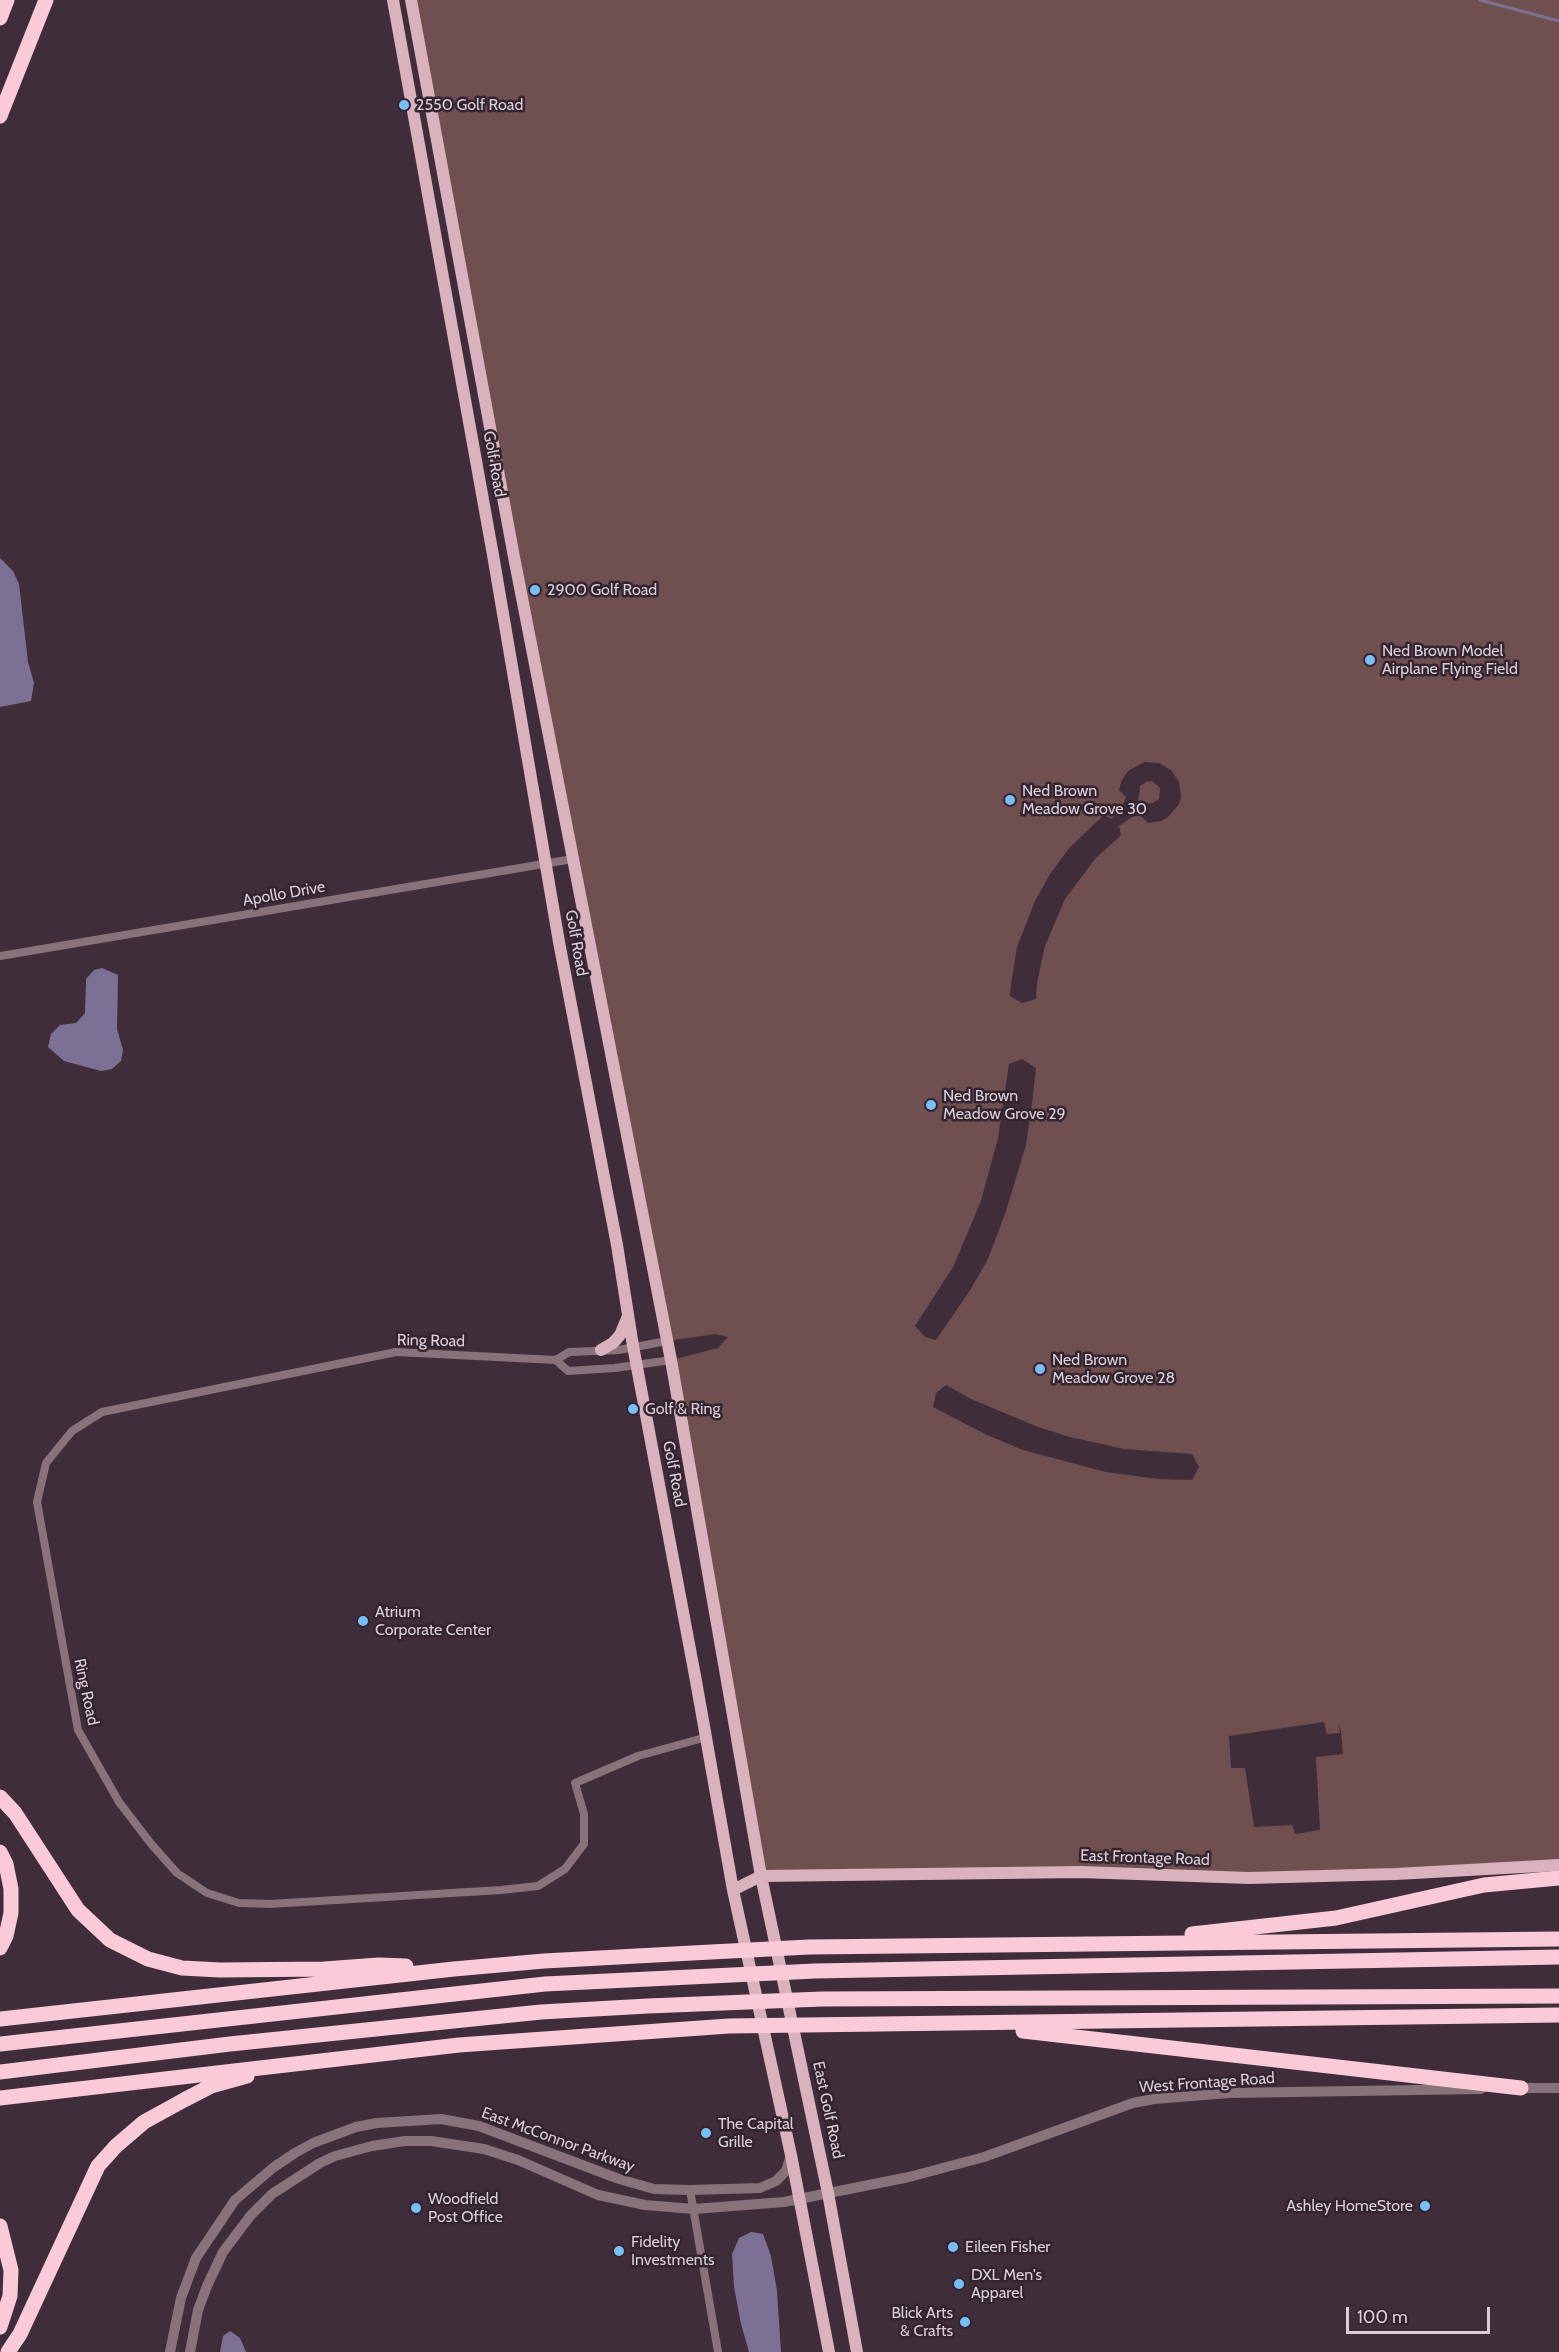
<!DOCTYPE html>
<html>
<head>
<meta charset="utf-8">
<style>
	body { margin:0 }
	#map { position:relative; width:1559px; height:2352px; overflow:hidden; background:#3f2e39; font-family:Cabin,sans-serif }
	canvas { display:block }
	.scale { position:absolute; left:1346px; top:2307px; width:144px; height:27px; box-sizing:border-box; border:3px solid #dacfd6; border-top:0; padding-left:8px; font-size:18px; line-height:21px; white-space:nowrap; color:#dacfd6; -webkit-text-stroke:4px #34242f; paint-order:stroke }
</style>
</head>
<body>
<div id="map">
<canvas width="1559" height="2352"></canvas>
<div class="scale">100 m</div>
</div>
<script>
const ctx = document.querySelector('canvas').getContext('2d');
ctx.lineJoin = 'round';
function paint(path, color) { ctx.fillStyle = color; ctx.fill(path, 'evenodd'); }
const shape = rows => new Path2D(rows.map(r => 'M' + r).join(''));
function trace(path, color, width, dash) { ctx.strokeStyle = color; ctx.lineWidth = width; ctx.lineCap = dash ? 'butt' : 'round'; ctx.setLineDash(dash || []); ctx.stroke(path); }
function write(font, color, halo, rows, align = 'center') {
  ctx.font = font + ' Cabin,sans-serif'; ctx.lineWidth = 5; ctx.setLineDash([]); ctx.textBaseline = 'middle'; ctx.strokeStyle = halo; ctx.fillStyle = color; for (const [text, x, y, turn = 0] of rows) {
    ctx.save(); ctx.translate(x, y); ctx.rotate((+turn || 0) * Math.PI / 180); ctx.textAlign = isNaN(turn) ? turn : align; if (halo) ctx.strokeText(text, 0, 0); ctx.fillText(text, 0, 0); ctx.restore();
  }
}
paint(shape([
	[411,0,1559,0,1559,1864,1380,1875,761,1876,671,1360,718,1348,728,1337,715,1334,667,1341],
	[1144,762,1159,763,1171,770,1179,782,1181,797,1179,804,1168,817,1161,821,1148,823,1140,815,1132,817,1119,826,1121,835,1095,859,1065,899,1045,946,1037,983,1036,999,1022,1003,1010,996,1011,984,1017,947,1035,901,1050,874,1070,847,1104,815,1112,819,1121,809,1126,797,1119,790,1121,782,1128,771],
	[1022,1059,1036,1068,1032,1104,1026,1145,1006,1211,988,1259,969,1292,936,1340,925,1337,915,1326,953,1267,981,1201,998,1138,1009,1064],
	[946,1385,971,1399,1038,1427,1070,1437,1124,1449,1192,1454,1199,1467,1192,1480,1158,1479,1106,1472,1023,1450,987,1435,933,1407,936,1393],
	[1324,1722,1327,1734,1340,1733,1338,1722,1341,1731,1343,1754,1316,1757,1320,1830,1295,1834,1292,1825,1254,1827,1245,1768,1231,1768,1229,1736],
	[1152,781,1160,788,1159,799,1153,803,1138,804,1140,786,1146,782]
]), '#704f50');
paint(shape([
	[0,558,13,571,19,584,28,662,34,683,31,701,0,707],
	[102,968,118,975,117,1029,123,1050,121,1061,112,1069,101,1071,64,1061,48,1047,51,1034,60,1025,76,1023,85,1013,86,979,94,970],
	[751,2232,763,2234,771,2256,777,2291,781,2352,749,2352,741,2324,734,2287,732,2254,739,2238],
	[230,2331,240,2338,246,2352,220,2352,223,2336]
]), '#7d7095');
trace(shape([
	[1480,0,1559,21]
]), '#7d7095', 3);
trace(shape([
	[0,956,573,859],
	[667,1341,619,1350,569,1352,556,1360,396,1352,102,1412,72,1431,46,1463,37,1502,78,1730,119,1802,152,1845,177,1873,207,1893,239,1903,270,1904,501,1890,538,1886,565,1869,584,1844,584,1814,575,1783,638,1756,707,1737],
	[556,1360,568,1371,615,1368,671,1360],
	[690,2190,718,2352]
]), '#877379', 8);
trace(shape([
	[1515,2088,1559,2088],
	[170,2352,181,2298,196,2258,235,2200,274,2167,295,2153,313,2143,356,2127,377,2123,441,2119,479,2126,619,2179,654,2189,690,2190,760,2188,776,2181,786,2171,791,2155],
	[190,2352,198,2310,207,2286,223,2252,251,2215,272,2194,320,2163,335,2156,372,2146,405,2141,431,2141,484,2149,518,2160,598,2195,645,2205,694,2209,784,2202,909,2177,984,2157,1133,2103,1154,2099,1229,2093,1481,2089]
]), '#877379', 10);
trace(shape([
	[393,0,493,555,559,942,617,1245,633,1346,696,1681,733,1890,791,2155,829,2352],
	[411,0,514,557,671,1360,761,1876,828,2193,857,2352],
	[601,1350,613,1343,620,1335,628,1316],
	[733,1890,761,1876,1081,1872,1249,1878,1396,1874,1559,1865]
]), '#d9b2be', 12);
trace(shape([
	[0,18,7,0],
	[0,116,46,0],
	[0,1797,15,1813,78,1910,110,1940,148,1959,182,1968,220,1970,324,1969,379,1965,406,1966],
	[0,1852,6,1864,11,1889,11,1913,6,1936,0,1948],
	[1192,1934,1336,1918,1484,1885,1559,1878],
	[0,2019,454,1969,544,1961,711,1952,809,1947,1559,1939],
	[1023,2031,1521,2088],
	[0,2044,545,1984,815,1971,1559,1957],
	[0,2072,230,2044,541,2012,648,2006,822,1999,1559,1996],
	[0,2098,459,2045,729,2026,1559,2015],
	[0,2226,11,2270,10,2296,0,2327],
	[8,2352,20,2334,98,2166,116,2146,144,2122,184,2100,211,2086,247,2076]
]), '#facad9', 15);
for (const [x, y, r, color] of [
	[404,105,6,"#78bff7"],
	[535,590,6,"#78bff7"],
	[1370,660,6,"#78bff7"],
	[1010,800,6,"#78bff7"],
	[931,1105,6,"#78bff7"],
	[1040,1369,6,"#78bff7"],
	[633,1409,6,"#78bff7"],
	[363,1621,6,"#78bff7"],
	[706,2133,6,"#78bff7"],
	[1425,2206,6,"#78bff7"],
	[416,2208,6,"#78bff7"],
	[953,2247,6,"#78bff7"],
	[619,2251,6,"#78bff7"],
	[959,2284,6,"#78bff7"],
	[965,2322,6,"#78bff7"]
]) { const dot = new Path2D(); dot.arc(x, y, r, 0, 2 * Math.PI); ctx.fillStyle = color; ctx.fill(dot); trace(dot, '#34242f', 2); }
write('16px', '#dacfd6', '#34242f', [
	["2550 Golf Road",416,105],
	["2900 Golf Road",547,590],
	["Ned Brown Model",1382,651],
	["Airplane Flying Field",1382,669],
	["Ned Brown",1022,791],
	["Meadow Grove 30",1022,809],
	["Ned Brown",943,1096],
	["Meadow Grove 29",943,1114],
	["Ned Brown",1052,1360],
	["Meadow Grove 28",1052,1378],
	["Golf & Ring",645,1409],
	["Atrium",375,1612],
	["Corporate Center",375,1630],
	["The Capital",718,2124],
	["Grille",718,2142],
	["Woodfield",428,2199],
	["Post Office",428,2217],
	["Ashley HomeStore",1413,2206,"right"],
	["Fidelity",631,2242],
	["Investments",631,2260],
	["Eileen Fisher",965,2247],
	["DXL Men's",971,2275],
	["Apparel",971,2293],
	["Blick Arts",953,2313,"right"],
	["& Crafts",953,2331,"right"]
], 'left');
write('16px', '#dacfd6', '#34242f', [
	["Golf Road",494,464,80],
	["Apollo Drive",284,894,-10],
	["Golf Road",576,943,80],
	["Ring Road",431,1341,1],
	["Golf Road",674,1474,79],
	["Ring Road",86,1692,78],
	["East Frontage Road",1145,1858,2],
	["West Frontage Road",1207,2083,-4],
	["East Golf Road",828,2110,78],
	["East McConnor Parkway",558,2140,20]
]);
</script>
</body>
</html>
